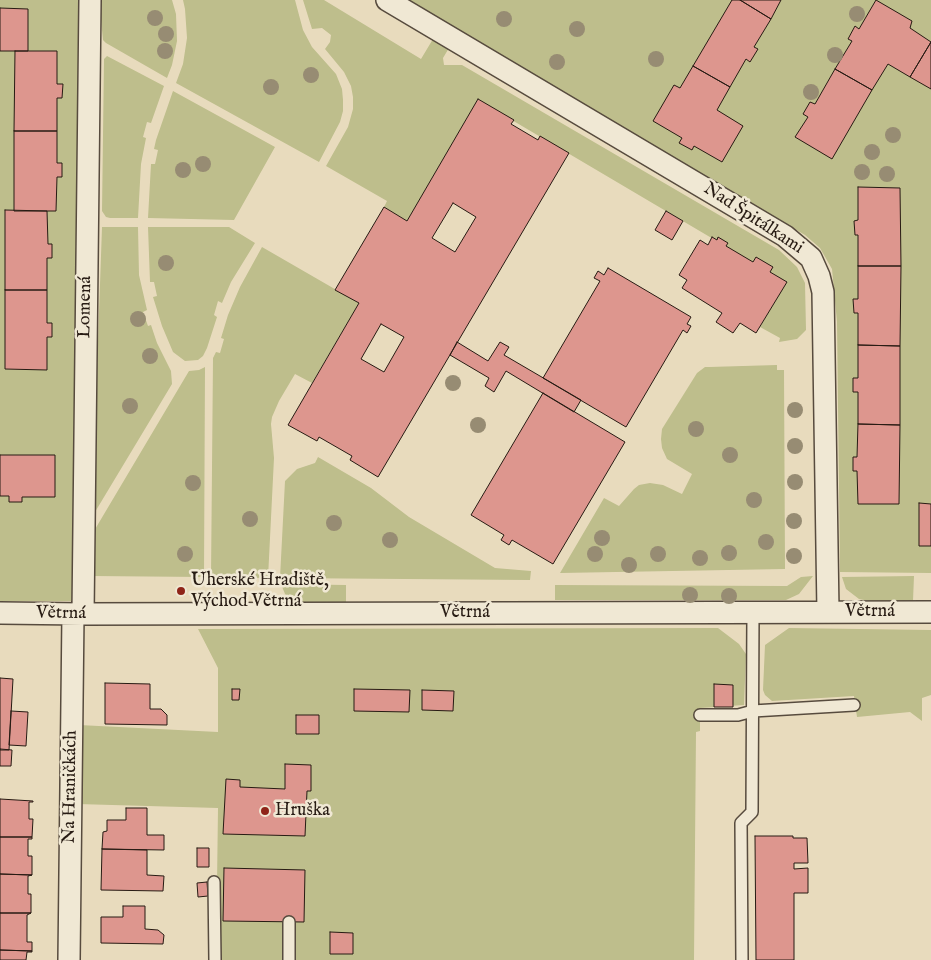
<!DOCTYPE html>
<html>
<head>
<meta charset="utf-8">
<style>
	body { margin:0 }
	canvas { display:block; background:#e8dbbd }
</style>
</head>
<body>
<canvas width="931" height="960"></canvas>
<script>
const ctx = document.querySelector('canvas').getContext('2d');
ctx.lineJoin = 'round';
function paint(path, color) { ctx.fillStyle = color; ctx.fill(path, 'evenodd'); }
const shape = rows => new Path2D(rows.map(r => 'M' + r).join(''));
function trace(path, color, width, dash) { ctx.strokeStyle = color; ctx.lineWidth = width; ctx.lineCap = dash ? 'butt' : 'round'; ctx.setLineDash(dash || []); ctx.stroke(path); }
function write(font, color, halo, rows, align = 'center') {
  ctx.font = font + ' "IM FELL English",serif'; ctx.lineWidth = 5; ctx.setLineDash([]); ctx.textBaseline = 'middle'; ctx.strokeStyle = halo; ctx.fillStyle = color; for (const [text, x, y, turn = 0] of rows) {
    ctx.save(); ctx.translate(x, y); ctx.rotate((+turn || 0) * Math.PI / 180); ctx.textAlign = isNaN(turn) ? turn : align; if (halo) ctx.strokeText(text, 0, 0); ctx.fillText(text, 0, 0); ctx.restore();
  }
}
paint(shape([
	[0,0,89,0,74,599,71,601,0,601],
	[99,0,172,0,176,14,177,41,172,65,167,78,106,43,103,40],
	[183,0,295,0,303,30,312,47,336,74,342,89,343,100,343,111,340,122,319,162,176,83,183,64,187,38,185,9],
	[303,0,324,0,421,59,433,39,449,48,443,58,444,65,462,65,779,250,797,267,805,283,806,330,797,339,779,342,780,338,760,327,786,282,478,100,407,221,384,207,387,201,326,166,348,127,353,109,353,97,351,86,344,72,325,49,330,42,331,35,322,28,312,29],
	[405,0,931,0,931,573,840,572,837,322,832,269,820,248,805,235],
	[107,56,164,86,151,123,147,122,143,137,146,138,141,164,138,218,110,218,106,217,102,211,104,59],
	[173,91,275,147,234,220,148,218,151,164,155,164,158,150,154,149,156,140],
	[102,227,138,227,139,275,147,310,143,312,148,326,151,325,157,343,171,371,172,384,95,512,92,515],
	[148,227,229,227,255,243,231,282,222,303,218,301,214,315,217,317,207,348,203,356,198,360,185,361,173,352,162,326,153,297,157,296,154,282,150,282],
	[262,247,359,303,312,383,295,374,279,401,272,417,271,424,274,458,268,578,211,577,213,358,216,352,220,353,224,339,221,338,228,315,240,287],
	[777,365,777,370,784,370,785,569,560,573,604,498,619,506,634,489,639,485,650,483,663,485,682,494,692,474,667,459,662,448,661,439,662,429,697,373,705,367,709,367],
	[205,367,204,577,91,576,91,536,189,371,199,370],
	[318,457,371,488,409,517,495,568,531,571,530,580,280,578,285,481,297,469,315,463],
	[813,576,799,594,786,600,555,600,555,585,787,586,801,577],
	[914,576,913,601,869,601,859,599,846,589,842,577],
	[281,584,346,585,346,602,297,602,285,594],
	[718,628,739,644,746,654,744,705,700,708,700,731,696,732,694,960,216,960,218,808,77,804,79,725,218,732,218,668,198,629],
	[789,628,931,630,931,695,922,698,922,721,910,712,857,717,854,696,772,701,765,695,763,690,765,645]
]), '#bebe8c');
const building = shape([
	[732,0,740,0,771,19,754,47,758,49,750,62,746,59,730,87,693,66,732,0],
	[740,0,781,0,771,19,740,0],
	[876,0,912,21,910,28,931,42,910,77,888,64,872,90,835,69,852,41,848,39,855,26,859,29,876,0],
	[0,8,28,9,28,51,0,51,0,8],
	[931,42,931,89,910,77,931,42],
	[15,51,57,51,57,84,63,84,62,98,57,98,57,131,14,131,15,51],
	[693,66,730,87,717,110,743,126,722,162,694,146,692,150,679,143,682,138,653,121,674,85,680,88,693,66],
	[835,69,872,90,832,159,795,137,808,117,803,114,810,102,815,104,835,69],
	[478,99,514,120,511,124,538,140,540,136,569,153,378,477,350,460,352,456,319,437,317,441,288,425,359,303,335,290,384,207,407,221,478,99],
	[453,203,476,217,455,252,432,238,453,203],
	[381,324,404,337,384,372,361,359,381,324],
	[14,131,57,131,57,163,62,163,62,177,57,177,56,211,14,211,14,131],
	[858,187,900,188,901,266,858,266,858,235,855,235,854,221,858,220,858,187],
	[5,210,47,211,48,244,52,244,52,258,47,258,47,290,5,290,5,210],
	[666,211,683,221,672,240,655,230,666,211],
	[712,237,717,240,718,237,728,243,726,246,753,262,756,257,773,267,770,272,787,282,756,333,740,323,733,333,716,322,722,313,682,288,687,280,679,275,700,240,708,245,712,237],
	[858,266,901,266,900,346,858,345,858,313,854,313,853,299,858,299,858,266],
	[608,268,691,317,687,324,691,326,687,333,683,330,626,427,543,378,600,281,594,278,598,271,604,275,608,268],
	[5,290,47,290,47,323,52,323,52,337,47,337,47,370,5,369,5,290],
	[457,342,488,361,500,342,509,347,504,355,581,400,574,412,506,371,494,392,485,386,489,378,450,355,457,342],
	[858,345,900,346,900,425,858,424,858,392,853,392,853,378,858,378,858,345],
	[543,393,625,442,553,564,512,540,509,545,501,540,504,535,471,515,543,393],
	[858,424,900,425,899,504,858,504,857,471,853,471,853,457,857,457,858,424],
	[0,455,55,455,55,497,22,497,22,502,9,502,9,496,0,496,0,455],
	[919,503,931,504,931,546,919,546,919,503],
	[0,678,13,679,9,750,0,750,0,678],
	[105,683,150,684,150,709,161,709,167,715,167,725,105,724,105,683],
	[714,684,733,685,733,707,714,707,714,684],
	[232,689,240,689,239,700,232,700,232,689],
	[354,689,410,690,409,712,354,711,354,689],
	[422,690,454,691,453,711,422,710,422,690],
	[11,711,28,712,26,746,9,745,11,711],
	[296,715,319,715,319,734,296,734,296,715],
	[0,749,12,750,11,766,0,766,0,749],
	[285,764,311,765,311,791,307,791,305,836,223,834,226,779,240,780,240,787,285,789,285,764],
	[0,799,33,801,33,802,29,802,29,819,33,819,32,837,0,837,0,799],
	[126,808,147,808,147,835,164,835,164,850,102,849,103,832,107,831,107,820,126,820,126,808],
	[755,836,793,836,793,838,807,838,808,863,794,863,794,869,808,868,808,893,794,893,794,960,756,960,755,836],
	[0,837,32,837,32,839,28,839,28,856,32,856,32,875,0,874,0,837],
	[197,848,209,848,209,867,197,867,197,848],
	[102,849,147,850,147,875,164,876,163,891,101,890,102,849],
	[224,868,305,870,304,922,223,921,224,868],
	[0,874,32,875,28,876,28,894,31,894,31,913,0,913,0,874],
	[207,882,208,896,198,897,197,883,207,882],
	[123,906,145,906,145,929,158,930,164,935,163,944,101,943,101,917,123,917,123,906],
	[0,913,31,913,27,915,27,942,32,942,32,951,0,950,0,913],
	[330,932,353,933,353,954,330,954,330,932],
	[0,950,32,951,32,952,27,952,26,960,0,960,0,950]
]);
paint(building, '#dd968e');
trace(building, '#271b13', 1);
const service = shape([
	[700,715,738,715,753,711,854,705],
	[214,882,215,960],
	[289,922,289,960],
	[742,960,741,823,752,812,753,612]
]);
const minor = shape([
	[387,0,785,236,811,258,819,276,823,292,828,612],
	[0,613,83,614,931,612],
	[83,614,90,0],
	[69,960,73,614]
]);
trace(service, '#574b3e', 14);
trace(minor, '#574b3e', 24);
trace(service, '#f0e8d4', 11);
trace(minor, '#f0e8d4', 21);
ctx.fillStyle = '#978c73';
for (const [x, y] of [
	[857,14],
	[155,18],
	[504,19],
	[577,29],
	[166,34],
	[165,51],
	[835,55],
	[656,59],
	[557,62],
	[311,75],
	[271,87],
	[811,92],
	[893,135],
	[872,152],
	[203,164],
	[183,170],
	[862,172],
	[887,174],
	[166,263],
	[138,319],
	[150,356],
	[453,383],
	[130,406],
	[795,410],
	[478,425],
	[696,429],
	[795,446],
	[730,455],
	[795,482],
	[193,483],
	[754,500],
	[250,519],
	[794,521],
	[334,523],
	[602,538],
	[390,540],
	[766,542],
	[729,553],
	[185,554],
	[595,554],
	[658,554],
	[794,556],
	[700,558],
	[629,565],
	[690,595],
	[729,596]
]) { ctx.beginPath(); ctx.arc(x, y, 8, 0, 2 * Math.PI); ctx.fill(); }
for (const [x, y, r, color] of [
	[181,591,5,"#8f2418"],
	[265,811,5,"#8f2418"]
]) { const dot = new Path2D(); dot.arc(x, y, r, 0, 2 * Math.PI); ctx.fillStyle = color; ctx.fill(dot); trace(dot, '#f0e8d4', 2); }
write('18px', '#271b13', '#f0e8d4', [
	["Nad Špitálkami",753,219,33],
	["Lomená",86,307,-89],
	["Větrná",870,612],
	["Větrná",465,613],
	["Větrná",61,614,1],
	["Na Hraničkách",71,787,-89]
]);
write('18px', '#271b13', '#f0e8d4', [
	["Uherské Hradiště,",191,581],
	["Východ Větrná",191,602],
	["Hruška",275,811]
], 'left');
</script>
</body>
</html>
